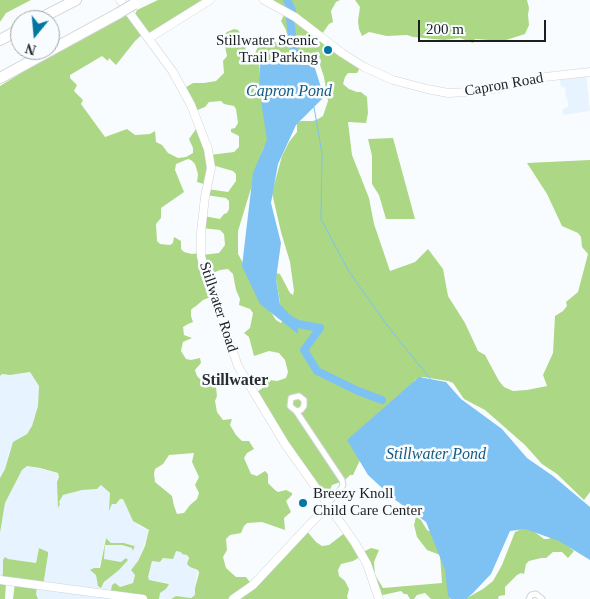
<!DOCTYPE html>
<html>
<head>
<meta charset="utf-8">
<style>
	body { margin:0 }
	#map { position:relative; width:590px; height:599px; overflow:hidden; background:#f9fcfe; font-family:"Times New Roman",serif }
	canvas { display:block }
	.north { position:absolute; left:10px; top:10px; width:50px; height:50px; box-sizing:border-box; background:#f9fcfe; border:1px solid #a1a4a5; border-radius:50%; rotate:197deg; font-size:14px; font-weight:700; line-height:20px; text-align:center; color:#1c1f20 }
	.north::after { content:''; display:block; margin:auto; width:18px; height:22px; background:#0077a0; clip-path:polygon(50% 0,100% 100%,50% 72%,0 100%) }
	.scale { position:absolute; left:418px; top:20px; width:128px; height:22px; box-sizing:border-box; border:2px solid #1c1f20; border-top:0; padding-left:6px; font-size:15px; line-height:18px; white-space:nowrap; color:#1c1f20; -webkit-text-stroke:4px #f9fcfe; paint-order:stroke }
</style>
</head>
<body>
<div id="map">
<canvas width="590" height="599"></canvas>
<div class="north">N</div>
<div class="scale">200 m</div>
</div>
<script>
const ctx = document.querySelector('canvas').getContext('2d');
ctx.lineJoin = 'round';
function paint(path, color) { ctx.fillStyle = color; ctx.fill(path, 'evenodd'); }
const shape = rows => new Path2D(rows.map(r => 'M' + r).join(''));
function trace(path, color, width, dash) { ctx.strokeStyle = color; ctx.lineWidth = width; ctx.lineCap = dash ? 'butt' : 'round'; ctx.setLineDash(dash || []); ctx.stroke(path); }
function write(font, color, halo, rows, align = 'center') {
  ctx.font = font + ' "Times New Roman",serif'; ctx.lineWidth = 5; ctx.setLineDash([]); ctx.textBaseline = 'middle'; ctx.strokeStyle = halo; ctx.fillStyle = color; for (const [text, x, y, turn = 0] of rows) {
    ctx.save(); ctx.translate(x, y); ctx.rotate((+turn || 0) * Math.PI / 180); ctx.textAlign = isNaN(turn) ? turn : align; if (halo) ctx.strokeText(text, 0, 0); ctx.fillText(text, 0, 0); ctx.restore();
  }
}
paint(shape([
	[586,73,590,111,564,115,562,109,568,107,568,103,565,93,566,88,561,87,559,74],
	[30,372,39,386,38,406,32,426,27,434,10,450,5,469,0,478,0,376,2,374,10,375],
	[27,466,58,473,59,477,57,482,59,502,63,495,82,490,97,489,101,485,110,493,110,509,112,504,120,499,123,499,133,519,139,526,148,530,149,532,138,561,131,570,135,575,133,583,120,587,115,584,112,585,138,599,38,599,35,594,37,586,43,585,48,555,39,548,36,563,7,559,6,557,3,560,3,571,2,580,0,581,0,533,5,503,22,470],
	[105,538,111,543,124,543,134,546,132,550,132,548,122,545,105,545,104,559,122,562,119,570,110,576,102,586,96,575,102,558],
	[176,551,182,552,187,555,190,567,198,570,195,588,195,595,191,598,176,596,171,599,159,599,160,593,166,589,168,583,149,580,147,577,152,561,161,560]
]), '#e7f4ff');
paint(shape([
	[0,0,31,0,6,13,0,22],
	[158,0,211,0,148,35,144,33,135,41,116,65,109,58,108,61,102,56,70,75,70,78,77,85,74,91,83,100,81,104,105,137,127,129,135,135,150,134,155,131,156,142,162,145,168,153,178,158,186,157,193,153,193,148,189,139,196,129,200,128,210,155,234,152,239,147,239,136,231,132,231,129,235,128,238,123,236,109,234,106,224,104,221,101,209,102,205,107,195,111,183,89,193,83,204,83,216,81,224,73,223,61,227,56,223,37,227,32,234,29,238,30,246,40,245,61,251,62,261,40,286,44,288,40,286,30,281,21,285,13,263,0,340,0,336,2,331,11,333,22,329,24,322,34,362,64,357,73,348,73,345,77,343,84,349,89,357,92,361,92,367,97,368,113,366,123,348,122,352,155,369,198,374,224,390,271,415,262,428,249,443,269,448,296,465,323,478,351,485,355,499,381,504,387,513,391,527,390,547,386,543,375,553,353,555,316,563,311,567,306,566,302,578,292,588,254,582,247,581,237,578,233,562,226,547,194,527,163,590,160,590,492,584,500,557,474,542,464,525,445,485,410,464,399,453,383,448,381,423,377,415,380,361,458,353,475,350,475,339,486,341,482,332,485,330,490,322,496,254,394,267,385,269,380,277,381,286,378,288,372,285,360,279,353,269,351,254,356,249,337,244,333,250,328,253,313,250,309,239,305,240,299,236,290,233,274,228,269,220,270,206,276,213,296,203,300,196,306,193,308,191,310,191,316,193,322,188,324,183,327,184,335,192,338,183,342,181,351,186,359,191,360,200,358,201,363,195,370,197,376,200,379,206,380,211,377,216,381,222,381,216,387,217,396,215,401,217,412,223,420,232,419,230,425,236,435,242,441,249,441,254,449,247,453,244,458,251,474,257,476,265,471,268,474,268,483,275,490,278,492,286,490,292,493,292,495,286,501,291,512,284,518,285,530,262,522,247,523,244,526,241,533,230,535,226,539,227,550,223,557,226,568,236,577,246,577,252,585,306,530,316,542,322,546,329,545,346,532,361,553,371,548,379,550,374,562,375,575,383,588,442,583,440,555,427,550,417,537,414,525,416,517,421,520,427,530,436,534,448,557,450,599,431,599,425,593,417,595,414,599,410,599,407,594,404,594,401,591,378,596,362,556,353,561,341,564,338,570,339,576,345,581,349,589,347,597,348,599,171,599,176,596,191,598,195,595,195,588,199,573,198,570,190,567,187,564,189,558,187,555,182,554,181,552,176,551,173,559,163,558,160,562,152,561,148,577,149,580,169,584,166,589,160,593,159,599,138,599,110,595,112,585,115,583,120,587,133,583,135,575,131,570,138,561,145,546,149,530,133,521,123,499,120,499,116,504,112,504,109,511,110,493,101,485,97,489,82,490,63,495,59,502,60,504,58,508,57,482,59,477,58,473,40,468,27,466,22,470,5,503,0,533,0,478,5,469,13,442,27,434,32,426,38,406,39,386,30,372,10,375,2,374,0,376,0,86,125,9,134,17,137,10],
	[315,53,321,60,320,65,324,77,328,101,323,116,318,119,313,121,301,121,297,123,297,132,289,142,282,156,272,193,281,232,290,262,294,291,293,295,290,293,280,274,275,273,283,320,281,323,276,320,267,306,238,254,238,231,263,149,277,128,260,97,259,87,260,78,259,65],
	[188,159,191,160,195,164,198,174,197,182,207,185,212,165,233,171,236,174,236,181,228,192,207,189,206,195,226,198,229,201,229,209,227,213,224,214,220,219,204,216,202,228,220,230,224,234,225,245,219,253,202,255,200,253,192,254,184,252,181,249,181,241,174,237,173,243,170,245,160,244,157,241,156,224,161,218,161,208,184,192,175,170,176,164],
	[194,453,192,462,199,477,195,485,199,493,197,499,190,505,184,513,177,514,174,506,172,496,155,482,154,474,155,469,163,464,169,455],
	[355,0,527,0,529,8,528,15,529,25,525,34,503,41,475,39,473,43,460,38,444,40,413,37,407,35,387,36,369,32,362,36,359,29,358,21,360,7],
	[393,138,415,219,386,219,379,195,372,184,372,156,368,139],
	[524,528,532,530,544,539,548,539,555,536,574,551,568,558,562,552,553,552,546,558,541,558,529,561,526,564,524,574,521,573,517,575,505,587,505,595,499,596,498,599,465,599,483,589,493,581,502,565,515,532],
	[106,538,111,543,124,543,134,546,135,545,133,551,132,548,122,545,105,545,104,559,121,562,126,558,128,560,119,570,104,582,101,588,98,586,96,575,90,570,94,568,100,568],
	[39,548,48,552,48,555,43,586,37,586,36,594,38,599,13,599,15,583,6,582,5,599,0,599,0,581,2,580,3,571,3,560,5,557,8,559,36,563]
]), '#acd785');
paint(shape([
	[289,57,300,57,301,65,314,65,324,97,296,125,278,164,271,203,281,243,276,279,280,304,298,324,298,334,260,304,242,266,253,173,267,140,259,88,260,59,284,63],
	[419,377,446,382,461,399,502,429,527,458,553,476,590,507,590,560,559,541,525,529,510,531,491,574,473,593,466,599,451,599,448,596,445,570,426,522,394,499,368,475,347,440]
]), '#7dc2f3');
trace(shape([
	[312,107,314,107,322,154,321,219,348,270,386,324,432,381]
]), '#7dc2f3', 1);
trace(shape([
	[287,0,292,10,290,19,295,57,294,66],
	[289,319,298,324,320,328,304,350,317,371,358,391,382,400]
]), '#7dc2f3', 8);
const street = shape([
	[296,411,301,410,304,406,304,400,299,396,291,398,290,406,296,411,342,480,343,485,341,489,327,504],
	[529,599,531,595,536,594,542,599]
]);
const secondary = shape([
	[120,0,173,72,191,105,208,149,211,168,205,197,201,232,201,256,205,272,238,366,285,444,355,543,367,564,379,599],
	[264,0,295,17,342,53,364,67,393,80,427,89,448,93,469,92,500,88,545,77,590,72],
	[149,38,210,0],
	[0,580,143,599],
	[233,599,253,585,328,505]
]);
const highway = shape([
	[37,20,76,0],
	[0,40,20,29],
	[0,78,119,13]
]);
trace(street, '#cfd5da', 7);
trace(secondary, '#cfd5da', 9);
trace(highway, '#cfd5da', 12);
trace(street, '#fff', 5);
trace(secondary, '#fff', 8);
trace(highway, '#fff', 10);
const highwayBridge = shape([
	[119,13,134,4]
]);
trace(highwayBridge, '#cfd5da', 12, []);
trace(highwayBridge, '#fff', 10);
for (const [x, y, r, color] of [
	[328,50,5,"#0077a0"],
	[303,503,5,"#0077a0"]
]) { const dot = new Path2D(); dot.arc(x, y, r, 0, 2 * Math.PI); ctx.fillStyle = color; ctx.fill(dot); trace(dot, '#f9fcfe', 2); }
write('15px', '#1c1f20', '#f9fcfe', [
	["Stillwater Scenic",318,41],
	["Trail Parking",318,58],
	["Breezy Knoll",313,494,"left"],
	["Child Care Center",313,511,"left"]
], 'right');
write('15px', '#1c1f20', '#f9fcfe', [
	["Capron Road",504,85,-10],
	["Stillwater Road",218,307,72]
]);
write('italic 16px', '#175a82', '#f9fcfe', [
	["Capron Pond",289,92],
	["Stillwater Pond",436,455]
]);
write('bold 16px', '#282c30', '#f9fcfe', [
	["Stillwater",235,381]
]);
</script>
</body>
</html>
